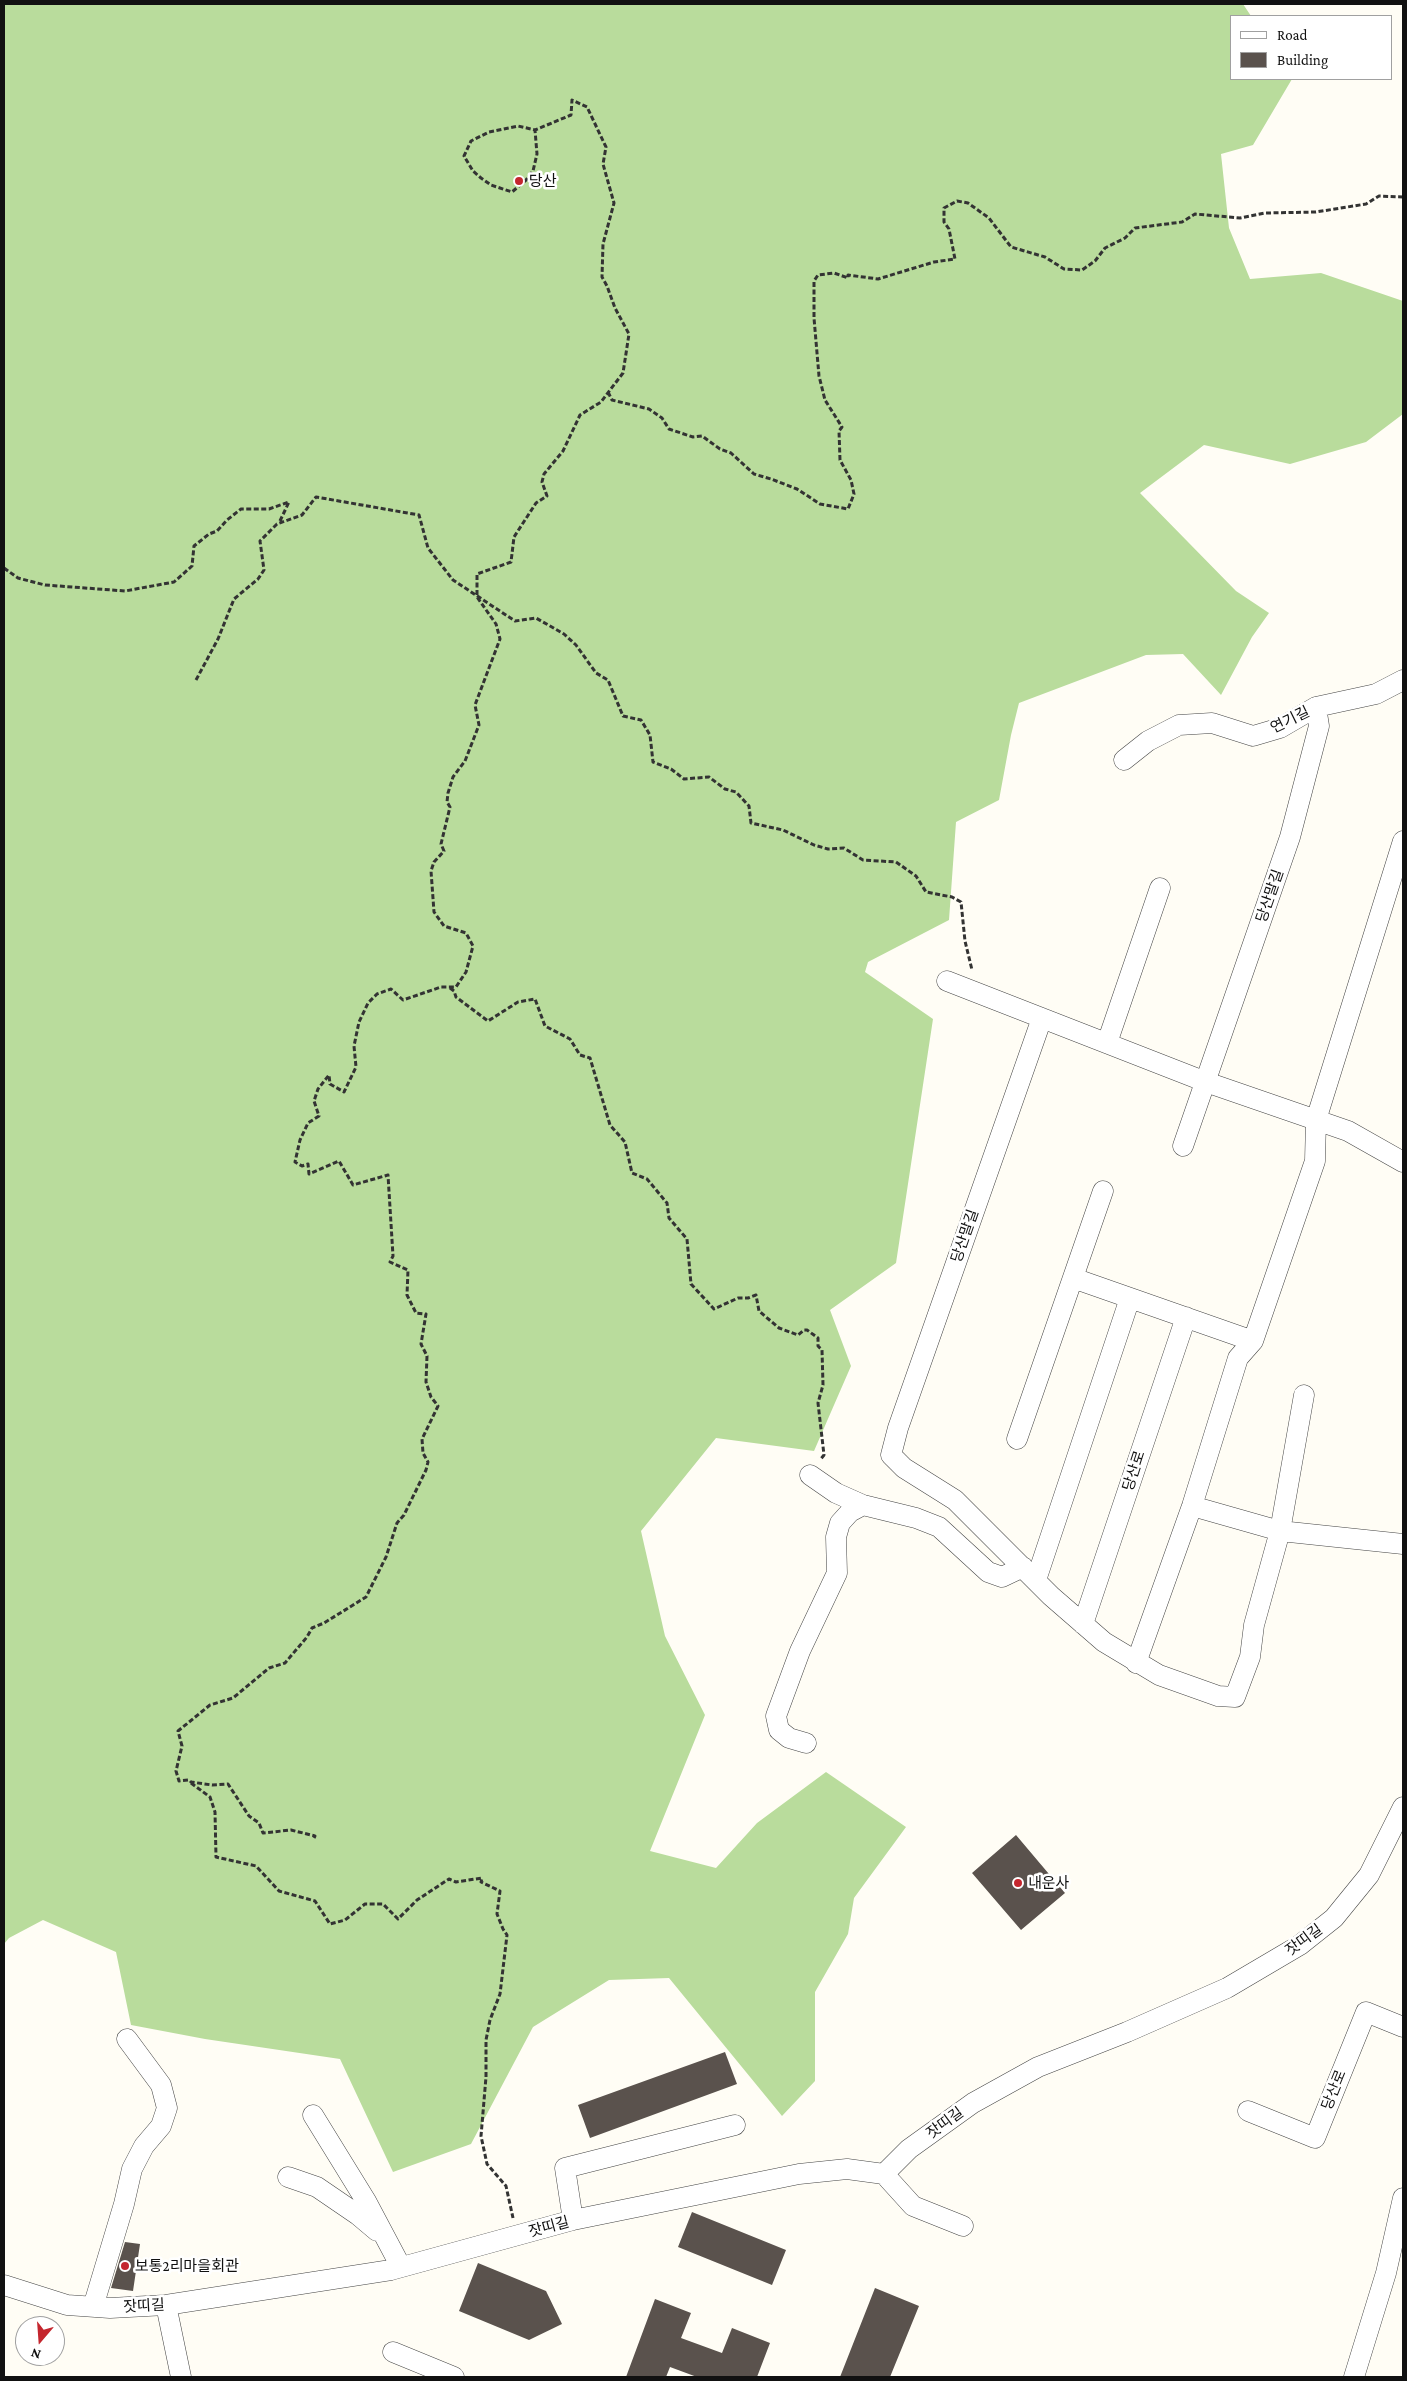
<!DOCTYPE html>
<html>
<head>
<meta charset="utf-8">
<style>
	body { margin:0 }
	#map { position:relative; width:1407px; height:2381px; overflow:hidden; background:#fffdf5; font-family:"Crimson Pro",serif }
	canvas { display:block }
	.frame { position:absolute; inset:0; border:5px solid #111; pointer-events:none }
	.legend { position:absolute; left:1230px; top:15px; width:162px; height:65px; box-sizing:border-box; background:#fff; border:1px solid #a0a0a0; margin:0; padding:6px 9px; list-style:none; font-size:15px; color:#111 }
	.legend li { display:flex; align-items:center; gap:10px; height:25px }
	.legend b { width:25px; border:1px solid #a0a0a0 }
	.north { position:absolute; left:15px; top:2316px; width:50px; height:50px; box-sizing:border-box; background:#fff; border:1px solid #a0a0a0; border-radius:50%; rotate:198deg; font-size:14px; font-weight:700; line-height:20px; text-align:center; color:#111 }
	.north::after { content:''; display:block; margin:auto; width:18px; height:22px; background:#c4262e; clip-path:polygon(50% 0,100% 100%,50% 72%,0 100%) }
</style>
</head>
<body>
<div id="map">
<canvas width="1407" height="2381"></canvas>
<div class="frame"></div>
<ul class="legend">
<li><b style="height:6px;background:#fff"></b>Road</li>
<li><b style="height:14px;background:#5a524d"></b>Building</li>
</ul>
<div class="north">N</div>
</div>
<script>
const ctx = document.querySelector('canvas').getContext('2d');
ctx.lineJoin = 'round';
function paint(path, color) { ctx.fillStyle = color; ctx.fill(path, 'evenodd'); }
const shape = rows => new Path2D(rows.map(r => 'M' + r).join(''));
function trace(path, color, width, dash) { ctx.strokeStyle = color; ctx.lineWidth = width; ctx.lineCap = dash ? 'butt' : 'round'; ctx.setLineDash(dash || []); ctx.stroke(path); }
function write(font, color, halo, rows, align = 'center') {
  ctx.font = font + ' "Crimson Pro","Noto Sans KR",serif'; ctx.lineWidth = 5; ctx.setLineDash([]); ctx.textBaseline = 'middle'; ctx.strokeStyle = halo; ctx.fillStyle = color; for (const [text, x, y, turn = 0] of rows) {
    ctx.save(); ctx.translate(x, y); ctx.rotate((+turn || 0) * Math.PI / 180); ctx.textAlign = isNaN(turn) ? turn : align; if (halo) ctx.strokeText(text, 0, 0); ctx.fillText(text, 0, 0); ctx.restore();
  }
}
paint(shape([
	[4,4,1243,4,1251,16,1231,16,1231,79,1292,79,1253,145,1221,154,1229,228,1250,279,1321,273,1403,301,1403,414,1366,442,1290,464,1204,445,1140,493,1236,591,1269,613,1252,637,1221,695,1183,654,1146,655,1019,703,1011,735,999,800,956,822,949,920,868,962,865,972,933,1019,896,1263,830,1310,851,1366,814,1451,716,1438,641,1531,665,1636,705,1715,650,1851,716,1868,757,1823,826,1772,906,1827,854,1898,848,1934,815,1992,815,2081,782,2116,669,1978,609,1980,533,2027,471,2144,393,2172,340,2059,205,2039,131,2025,116,1952,43,1920,9,1938,4,1944]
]), '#b9dc9c');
paint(shape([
	[1016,1835,1065,1893,1021,1930,972,1873],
	[725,2052,737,2084,590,2138,578,2105],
	[692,2212,786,2250,772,2285,678,2247],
	[125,2242,140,2244,133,2291,111,2288],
	[478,2263,546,2291,562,2324,529,2340,459,2311],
	[875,2288,919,2306,890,2377,840,2377],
	[655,2299,691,2313,681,2338,722,2353,732,2328,770,2343,757,2377,697,2377,670,2367,666,2377,626,2377]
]), '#5a524d');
const minor = shape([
	[1124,760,1148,741,1179,725,1212,723,1253,736,1280,728,1316,707,1376,694,1403,680],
	[947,981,1206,1082,1348,1131,1403,1162],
	[1042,1018,898,1428,891,1455,904,1468,955,1500,1051,1596,1104,1642,1159,1675,1218,1696,1235,1697,1250,1657,1254,1625,1280,1531,1304,1395],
	[1107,1043,1160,888],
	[1183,1146,1290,837,1319,726,1316,707],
	[1073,1278,1253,1341],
	[1017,1439,1103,1191],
	[810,1475,836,1493,863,1505],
	[1192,1506,1280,1531,1403,1544],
	[1036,1580,1130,1298],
	[1083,1624,1186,1317],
	[1136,1663,1192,1506,1238,1358,1253,1341,1315,1161,1316,1120,1403,841],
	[806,1743,789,1738,779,1730,776,1716,800,1651,837,1573,836,1537,840,1523,850,1512,863,1505,916,1518,939,1527,988,1572,1002,1577,1023,1567],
	[1248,2111,1315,2138,1366,2012,1403,2027],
	[313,2115,366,2201,401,2267],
	[884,2174,913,2206,963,2226],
	[288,2177,317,2187,358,2215,377,2231],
	[573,2220,565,2168,735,2125],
	[4,2285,67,2305,110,2308,166,2305,391,2270,573,2220,799,2174,847,2169,884,2174,909,2149,973,2103,1038,2067,1127,2032,1227,1988,1300,1945,1334,1918,1369,1875,1403,1807],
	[166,2305,181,2377],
	[93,2307,124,2204,132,2169,144,2146,161,2126,167,2108,161,2085,127,2039],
	[393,2352,454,2377],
	[1354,2377,1386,2273,1403,2198]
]);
trace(minor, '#444', 21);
trace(shape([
	[608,392,612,400,649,409,662,418,669,429,693,437,702,436,720,449,731,453,754,474,771,479,797,489,820,504,848,509,854,494,851,480,840,460,839,431,842,427,825,400,819,376,814,318,814,281,818,275,834,273,848,278,848,275,878,279,934,262,955,259,949,229,944,222,944,208,957,201,968,203,989,218,1011,247,1045,257,1064,269,1082,270,1095,261,1105,248,1125,238,1135,228,1182,222,1195,214,1240,218,1265,213,1316,212,1366,204,1379,196,1403,197],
	[4,568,18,578,45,585,125,591,174,582,192,566,194,546,209,534,217,531,227,520,241,509,269,509,289,502,279,523],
	[196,680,218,639,234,599,258,579,264,570,260,541,277,524,302,515,316,497,419,515,428,548,453,580,515,621,536,618,564,634,576,645,596,673,608,680,623,716,641,720,650,735,653,762,671,769,684,779,709,777,725,789,736,792,749,806,751,823,783,830,814,845,828,849,844,848,863,860,896,862,916,876,926,892,952,897,961,902,965,941,972,970],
	[450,988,454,991,456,997,488,1021,518,1002,535,999,545,1026,570,1039,580,1055,590,1058,610,1125,625,1142,632,1173,647,1179,667,1203,669,1218,687,1239,691,1284,714,1309,738,1298,748,1298,756,1295,759,1311,779,1328,798,1335,804,1330,807,1330,818,1338,818,1346,822,1350,823,1385,818,1403,824,1455,820,1460],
	[191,1783,210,1797,215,1812,216,1857,256,1866,279,1891,315,1901,330,1924,345,1920,365,1904,383,1904,398,1919,417,1900,449,1879,456,1882,482,1878,481,1882,500,1891,497,1914,503,1929,507,1935,500,1994,490,2020,486,2040,486,2077,481,2136,487,2164,506,2186,513,2218],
	[314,1838,315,1836,291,1830,263,1833,259,1823,249,1816,228,1784,212,1785,191,1782,189,1780,179,1781,176,1771,182,1746,178,1731,210,1705,233,1698,269,1668,285,1663,307,1637,312,1628,324,1623,366,1597,386,1557,397,1523,404,1515,426,1470,428,1462,423,1453,422,1439,438,1406,431,1397,426,1382,427,1356,421,1344,426,1314,416,1313,407,1295,408,1270,390,1262,393,1256,388,1175,353,1185,339,1161,309,1174,308,1164,302,1166,295,1162,300,1140,308,1123,319,1116,314,1101,318,1089,329,1075,330,1084,344,1092,356,1067,354,1046,359,1022,368,1003,377,994,391,989,403,1000,441,987,456,987,466,972,473,946,466,933,444,926,434,912,431,871,434,862,444,851,441,844,450,807,447,802,448,793,453,777,465,761,479,725,475,705,500,639,496,624,477,597,477,574,511,562,514,537,536,503,547,496,542,482,544,474,563,451,580,415,601,402,623,373,629,334,615,308,607,286,602,277,603,244,614,203,603,164,606,147,587,107,572,100,571,115,535,130,518,126,489,132,471,141,464,156,473,171,481,178,491,185,512,192,526,180,533,171,537,154,535,130]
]), '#333', 3, [5, 2.5]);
trace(minor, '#fff', 20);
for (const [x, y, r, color] of [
	[519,181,5,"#c4262e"],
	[1018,1883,5,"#c4262e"],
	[125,2266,5,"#c4262e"]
]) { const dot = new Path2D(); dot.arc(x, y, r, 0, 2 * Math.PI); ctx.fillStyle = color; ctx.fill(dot); trace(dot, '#fff', 2); }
write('15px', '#111', '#fff', [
	["당산",529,181],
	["내운사",1028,1883],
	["보통2리마을회관",135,2266]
], 'left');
write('15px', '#111', '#fff', [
	["연기길",1290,720,-26],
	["당산말길",1270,896,-71],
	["당산말길",965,1236,-71],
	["당산로",1134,1471,-72],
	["잣띠길",1304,1940,-36],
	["당산로",1334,2090,-68],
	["잣띠길",945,2123,-36],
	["잣띠길",549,2227,-15],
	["잣띠길",144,2306,-3]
]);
</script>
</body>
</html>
